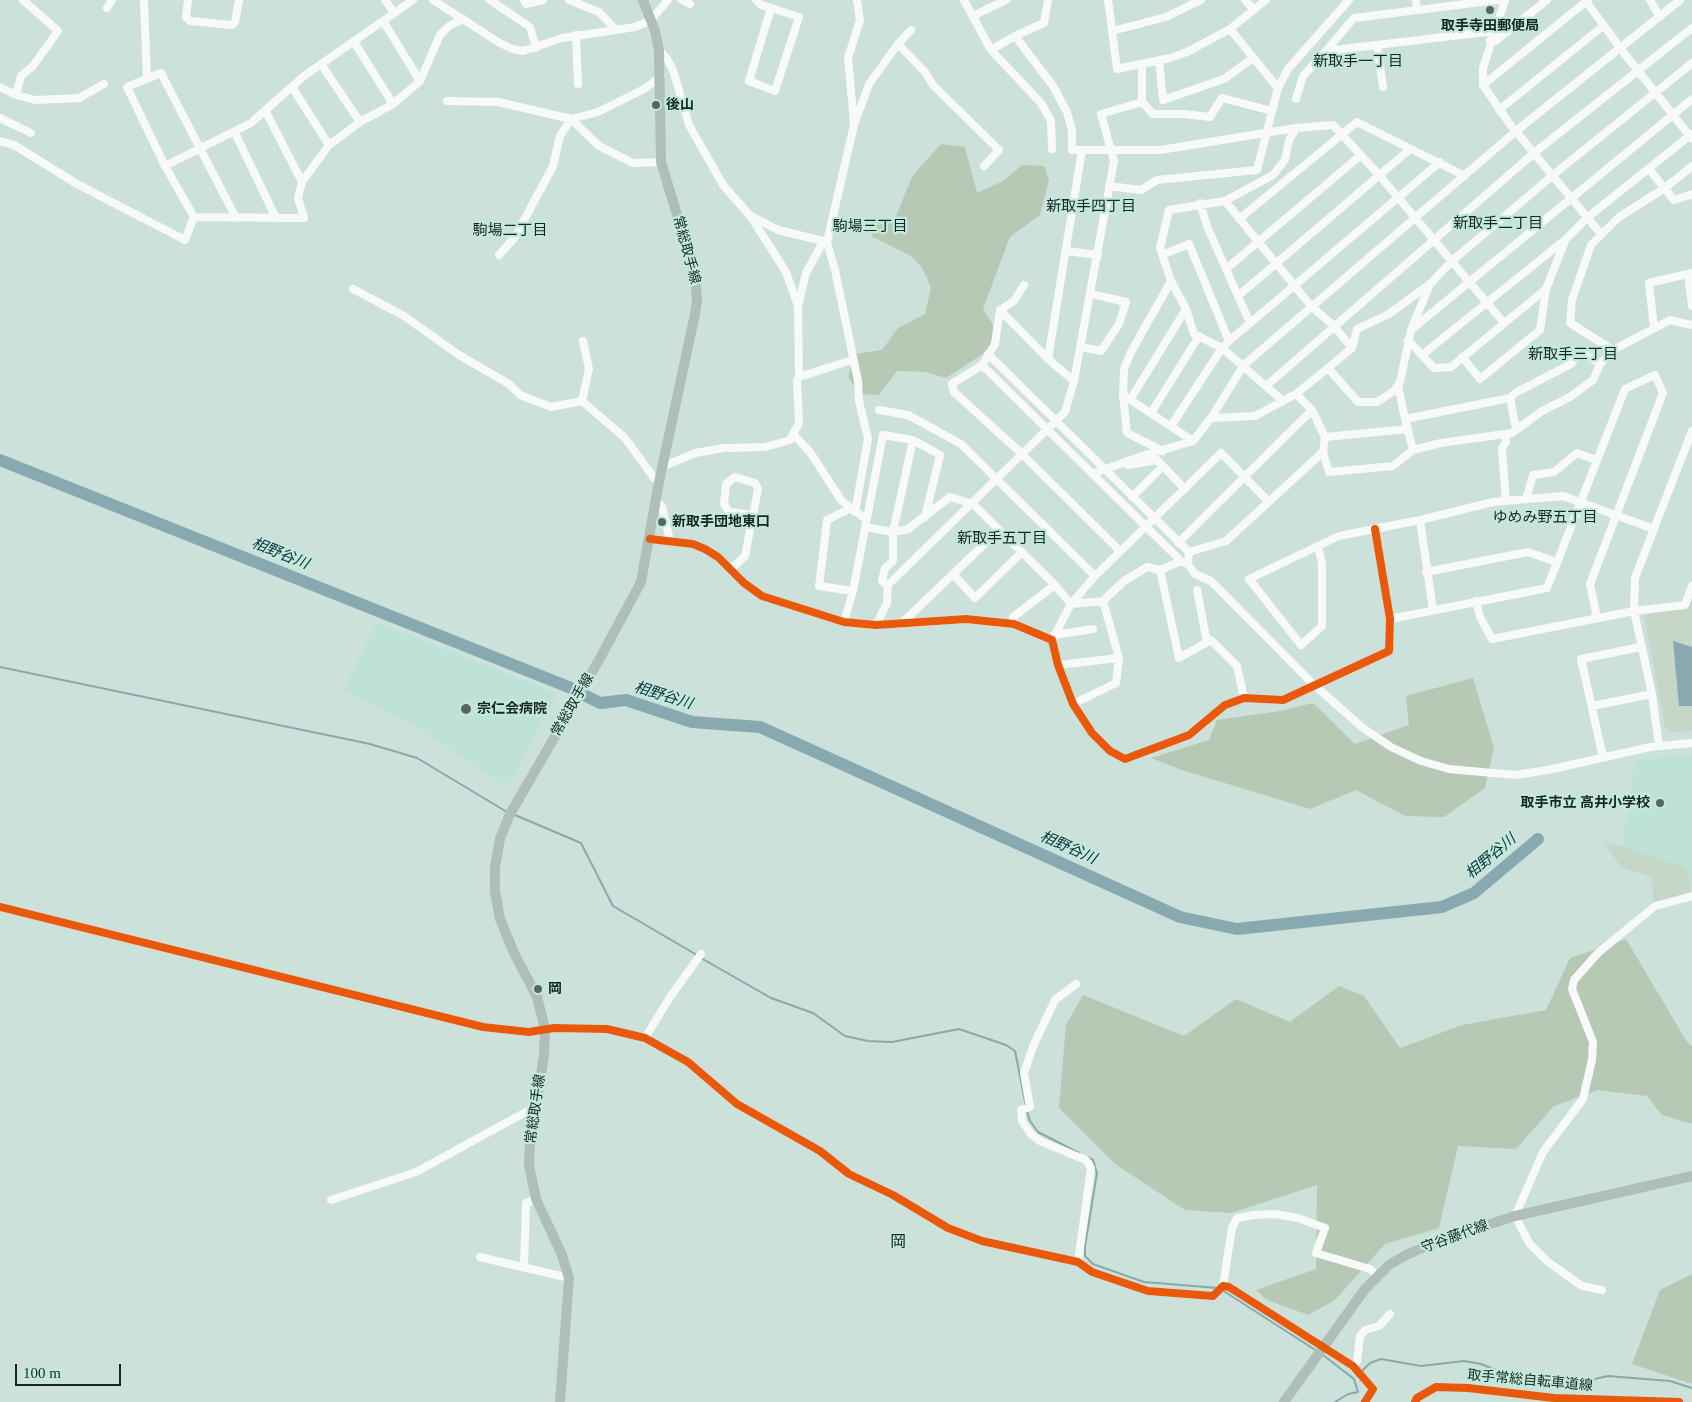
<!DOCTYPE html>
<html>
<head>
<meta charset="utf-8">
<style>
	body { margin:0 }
	#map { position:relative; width:1692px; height:1402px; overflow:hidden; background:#cbe1da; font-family:"Times New Roman",serif }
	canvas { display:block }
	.scale { position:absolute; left:15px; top:1364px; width:106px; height:22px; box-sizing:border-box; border:2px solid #182622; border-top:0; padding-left:6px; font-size:15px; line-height:18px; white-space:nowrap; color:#182622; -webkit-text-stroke:4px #c3e9dd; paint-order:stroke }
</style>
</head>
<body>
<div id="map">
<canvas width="1692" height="1402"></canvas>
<div class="scale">100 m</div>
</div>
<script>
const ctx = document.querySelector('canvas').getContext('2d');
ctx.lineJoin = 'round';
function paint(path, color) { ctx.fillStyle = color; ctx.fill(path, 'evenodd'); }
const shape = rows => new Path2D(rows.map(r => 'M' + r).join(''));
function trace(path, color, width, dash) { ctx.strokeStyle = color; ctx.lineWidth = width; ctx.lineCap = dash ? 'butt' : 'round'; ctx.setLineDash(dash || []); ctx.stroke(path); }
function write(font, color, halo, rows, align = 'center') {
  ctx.font = font + ' "Times New Roman","Noto Sans JP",serif'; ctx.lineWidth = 4.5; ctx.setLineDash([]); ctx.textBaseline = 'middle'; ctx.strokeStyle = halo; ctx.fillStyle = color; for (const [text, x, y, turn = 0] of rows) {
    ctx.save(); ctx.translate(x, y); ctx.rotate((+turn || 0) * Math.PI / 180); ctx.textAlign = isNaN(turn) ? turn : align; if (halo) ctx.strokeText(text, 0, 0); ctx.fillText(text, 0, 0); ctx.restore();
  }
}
paint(shape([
	[376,622,557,694,507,787,408,721,343,691],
	[1668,756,1692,757,1692,890,1686,868,1622,846,1635,761]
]), '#bee2d7');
paint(shape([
	[1692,592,1692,731,1671,732,1665,727,1644,616,1646,614,1687,606],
	[1604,843,1622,846,1686,868,1692,896,1655,906,1651,877,1621,867]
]), '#c7d7c7');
paint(shape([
	[941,144,965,147,977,193,1005,180,1022,165,1044,166,1049,180,1040,215,1010,237,983,309,993,325,992,348,946,378,926,372,897,371,879,395,859,394,848,377,854,354,882,350,898,328,925,314,931,288,923,269,911,256,871,236,876,225,893,223,913,175],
	[1473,678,1494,748,1485,788,1444,817,1405,816,1356,790,1310,809,1182,770,1151,758,1209,740,1217,720,1280,711,1313,703,1355,744,1409,725,1406,696],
	[1626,939,1687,1042,1692,1046,1692,1124,1662,1115,1647,1096,1598,1090,1554,1106,1516,1149,1458,1146,1439,1228,1385,1244,1335,1300,1308,1315,1267,1300,1256,1290,1316,1269,1317,1185,1231,1213,1185,1210,1115,1164,1059,1108,1066,1025,1083,995,1184,1036,1236,999,1290,1022,1339,986,1364,996,1400,1048,1462,1025,1546,1010,1570,958],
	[1692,1274,1692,1384,1632,1364,1660,1290]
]), '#b7c9b5');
paint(shape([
	[1673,641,1692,647,1692,706,1679,706]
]), '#88a9af');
trace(shape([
	[0,667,370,744,417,758,507,812],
	[515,815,581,843,613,906,697,955],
	[701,958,771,998,813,1013,845,1036,868,1041,892,1042,959,1029,1006,1045,1015,1051,1026,1106],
	[1027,1111,1030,1121,1038,1132,1079,1153],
	[1088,1157,1093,1160,1097,1173,1085,1246,1085,1256,1093,1264,1144,1282,1218,1288],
	[1222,1290,1317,1351],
	[1323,1355,1354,1379,1358,1392,1348,1394,1335,1402],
	[1361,1372,1370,1363,1381,1359,1421,1366,1464,1361,1481,1364,1526,1382,1564,1386,1608,1376,1670,1381,1692,1388]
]), '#88a9af', 2);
trace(shape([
	[0,460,576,690],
	[584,695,600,703,626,700,692,722,760,727,1180,917,1237,929,1442,907,1474,893,1538,839]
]), '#88a9af', 12);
trace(shape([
	[144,0,147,79],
	[188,0,186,17,190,21,232,25,235,22,239,0],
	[385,0,394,13],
	[433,0,498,42,512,49,523,51,562,38,635,27,651,20,668,0],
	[490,0,530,27,536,48],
	[524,0,526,4,543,0],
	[569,0,599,12,616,30],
	[682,0,690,4],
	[756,0,761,5,771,8,799,17,775,91,749,81,771,8],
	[964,0,991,50,1041,103,1051,121,1052,149],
	[1108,0,1117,69,1170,58,1187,52,1230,29,1266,0],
	[1245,0,1254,10],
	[1416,0,1417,10],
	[1505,0,1483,68,1483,85,1509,123,1601,234],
	[1585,0,1624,53,1692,139],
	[1650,0,1660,17],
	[107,8,112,0],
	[973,16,1006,0],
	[383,21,420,81],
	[1230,29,1278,88],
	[1112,31,1166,17,1201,0],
	[1494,31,1326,51,1354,18,1497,0],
	[576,35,578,84],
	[1015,36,1044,23,1048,0],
	[1490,40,1495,41,1547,0],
	[354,42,393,104],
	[898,44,925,72,933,85,999,150,984,166],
	[1377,45,1383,87],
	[659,50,667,59,673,70,689,125,723,185,751,217,786,272,798,306,799,377,797,381,799,423,790,440,765,447,724,448,695,453,662,467],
	[991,50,1015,36,1053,86,1067,112,1072,131,1072,150,1160,150,1296,128,1333,125,1379,175,1504,323],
	[1159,60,1163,100,1224,79,1253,58],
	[321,64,360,122],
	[1142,64,1142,102,1153,114,1184,114,1210,117,1222,98,1272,111],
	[1483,85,1588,0],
	[0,87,16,95,35,100,79,98,104,84],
	[292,87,329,145],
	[16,95,21,76,33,66,58,31,23,0],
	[1296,99,1303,76,1326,51],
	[447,101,498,102,571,119,598,112,646,88,661,76],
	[1499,110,1603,26],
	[266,112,302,182],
	[0,118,31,133],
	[854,123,848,58,860,20,857,0],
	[235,133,276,218],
	[0,141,14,145,77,184,185,240,194,217],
	[165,166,251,123,304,76,413,0],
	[1649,169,1674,200,1692,194],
	[1109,186,1141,190,1157,180,1257,170,1278,88,1288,69,1349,0],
	[1225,201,1311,306,1334,326,1352,348,1328,368],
	[1200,203,1207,226,1250,323],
	[194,217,304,218,298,198,302,182,329,145,360,122,393,104,420,81,440,35,449,26,463,19],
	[194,217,165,166,127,87,161,73,236,218],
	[753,217,778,230,827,242,854,125,869,84,898,44,911,30],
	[1239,219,1357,122,1465,176],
	[827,242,835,270,858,381,859,401,868,439,855,512],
	[1066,251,1098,255],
	[1164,254,1189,244,1229,341],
	[499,255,515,237,553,166,560,136,571,119,599,146,633,163,661,162],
	[1226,269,1361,155],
	[1688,274,1692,306],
	[1171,281,1131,352,1124,369,1123,395,1193,441],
	[1024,285,1014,301,1000,310,1048,359,1074,381],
	[353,289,404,316,459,355,509,384,520,395,551,407,582,401,625,438,654,478,659,482],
	[1238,296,1410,149],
	[798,306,806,273,823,242],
	[1000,310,995,344,982,365,952,384,954,392,1022,454,1120,551],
	[1654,328,1649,283,1692,273],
	[1411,330,1692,99],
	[1408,340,1434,368,1451,367,1546,289],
	[1081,347,1101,351,1119,324,1126,302,1091,294],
	[1352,348,1357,329,1389,314,1430,284,1452,261,1553,175,1692,63],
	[1613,350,1570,323,1572,300,1591,245,1619,217,1665,188,1692,166],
	[1422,355,1566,239,1588,217,1692,134],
	[1462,357,1480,379,1540,330,1546,289,1565,241],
	[1048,359,1082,150],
	[982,365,1181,561,1188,564,1189,552,988,354],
	[799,377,852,360],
	[1398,385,1405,419],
	[1266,386,1534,153,1692,28],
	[1296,394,1312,410,1325,437,1323,452,1329,472,1393,466,1413,450,1441,443,1512,433,1542,411,1570,397,1593,380,1600,364,1613,350,1670,320,1692,325],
	[1123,395,1127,433,1163,451],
	[1130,400,1186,309],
	[582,401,589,369,583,341],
	[1283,401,1222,348,1194,334,1186,309,1171,281,1160,248,1169,210,1225,201,1273,175,1285,160,1289,140,1296,128],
	[879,410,908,415,961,444,1095,576],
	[1151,413,1199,336],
	[1211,418,1255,416,1296,394,1328,368,1358,402,1377,402,1394,391,1400,382,1411,330,1430,284],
	[1171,426,1222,348,1229,341,1440,162],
	[1516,429,1510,398,1515,393,1571,364,1580,351,1600,364],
	[793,434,810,452,841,500,851,508],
	[1505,434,1506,442,1502,448,1506,501],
	[1325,437,1408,429],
	[1413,450,1405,419,1510,398],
	[1128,465,1157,460,1185,489],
	[1092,474,1139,457,1193,441,1211,418,1244,365,1516,131,1680,0],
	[1132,497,1162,467],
	[1526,499,1533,475,1554,472,1577,453,1596,460],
	[656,502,662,506,670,541],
	[1420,520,1433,610],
	[865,527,893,532,913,440],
	[650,539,693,544,705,549,718,557,744,583,762,596,844,622,876,625,966,619,1014,624,1052,640,1058,665,1073,704,1092,733,1110,751,1125,759,1189,735,1225,705,1244,698,1283,700,1389,651,1390,619,1375,529],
	[1178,543,1312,410],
	[1318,546,1322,564,1322,626,1301,645,1249,579,1318,546,1339,536,1420,520,1493,502,1563,496,1654,529],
	[1189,552,1226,541,1323,452],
	[1188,564,1195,574,1211,581,1314,685,1363,728,1391,747,1421,761,1449,769,1515,775,1548,770,1650,747,1692,743],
	[731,569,745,556,758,489,755,483,735,477,726,484,724,504,729,512,753,515],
	[1160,570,1179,658,1211,640,1237,666,1244,698],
	[1426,572,1528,552,1556,562],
	[953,574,975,598,1021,553],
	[888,585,882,581,885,568,893,561,893,532,908,529,950,497,973,504,1055,585,1071,604,1103,601,1124,581,1147,567,1160,570,1181,561],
	[1197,590,1207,642],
	[853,591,819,586,827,520,851,508,866,519],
	[1476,601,1480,617,1492,639,1634,611,1685,605,1692,586],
	[1390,619,1547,588,1625,389,1655,375,1663,393,1590,584,1597,618],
	[844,622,853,591,883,435,913,440,940,455,925,517],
	[902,623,999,530],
	[1014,624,1013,617,1055,585],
	[876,625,887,603,888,585,1065,412,1074,381,1114,161,1101,114,1142,102],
	[1054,635,1093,629],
	[1052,640,1071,604,1095,576,1221,453,1268,501],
	[1058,665,1119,658],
	[1073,704,1116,683,1119,658,1103,601],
	[1592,706,1652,694],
	[1659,746,1652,694,1634,611,1635,578,1692,431],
	[1603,757,1581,659,1641,647],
	[0,907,483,1027,529,1032,554,1028,607,1029,645,1038,688,1062,737,1104,820,1151,849,1174,893,1195,948,1228,982,1241,1078,1262,1092,1272,1148,1291,1213,1296,1223,1286,1229,1287,1353,1366,1373,1389,1365,1402],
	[1076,984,1055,1000,1034,1044,1024,1073,1030,1107,1021,1110,1022,1121,1031,1134,1040,1141,1086,1160,1091,1168,1078,1262],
	[645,1038,670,997,701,954],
	[331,1200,416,1172,535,1107],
	[480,1257,569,1278],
	[524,1266,526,1203,536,1199],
	[1223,1286,1232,1228,1237,1218,1254,1215,1275,1214,1298,1218,1325,1228,1316,1253,1370,1269,1377,1276],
	[1602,1290,1582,1286,1548,1262,1529,1243,1515,1216,1543,1152,1583,1099,1592,1060,1593,1042,1572,989,1574,980,1598,953,1655,906,1692,896],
	[1353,1366,1357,1361,1360,1336,1365,1330,1379,1326,1390,1314]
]), '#f7faf9', 8);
trace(shape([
	[560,1402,569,1278,562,1255,536,1199,529,1165,530,1140,544,1056,545,1029,537,997,514,953,500,919,495,891,495,867,500,839,509,816,599,660,641,582,659,482,695,314,697,301,695,274,661,162,659,50,655,31,643,0],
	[1284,1402,1365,1289,1389,1265,1406,1255,1438,1241,1515,1216,1692,1176]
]), '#afbfb8', 10);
trace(shape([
	[650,539,693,544,705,549,718,557,744,583,762,596,844,622,876,625,966,619,1014,624,1052,640,1058,665,1073,704,1092,733,1110,751,1125,759,1189,735,1225,705,1244,698,1283,700,1389,651,1390,619,1375,529],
	[0,907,483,1027,529,1032,554,1028,607,1029,645,1038,688,1062,737,1104,820,1151,849,1174,893,1195,948,1228,982,1241,1078,1262,1092,1272,1148,1291,1213,1296,1223,1286,1229,1287,1353,1366,1373,1389,1365,1402],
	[1415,1402,1417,1398,1436,1387,1468,1388,1554,1398,1679,1402]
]), '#e8590c', 8);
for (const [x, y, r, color] of [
	[1490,10,5,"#576762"],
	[656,105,5,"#576762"],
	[662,522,5,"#576762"],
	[466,709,6,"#576762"],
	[1660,803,5,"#576762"],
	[538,989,5,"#576762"]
]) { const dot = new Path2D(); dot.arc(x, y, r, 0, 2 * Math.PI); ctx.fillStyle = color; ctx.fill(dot); trace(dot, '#c3e9dd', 2); }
write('bold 14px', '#182622', '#c3e9dd', [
	["取手寺田郵便局",1490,26,"center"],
	["後山",666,105],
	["新取手団地東口",672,522],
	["宗仁会病院",477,709],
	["取手市立 高井小学校",1650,803,"right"],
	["岡",548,989]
], 'left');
write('14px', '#182622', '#c3e9dd', [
	["常総取手線",686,250,75],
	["常総取手線",573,705,-60],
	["常総取手線",536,1109,-82],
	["守谷藤代線",1455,1237,-20],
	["取手常総自転車道線",1530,1381,5]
]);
write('15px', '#182622', '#c3e9dd', [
	["新取手一丁目",1358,62],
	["新取手四丁目",1091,207],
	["新取手二丁目",1498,224],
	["駒場三丁目",870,227],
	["駒場二丁目",510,231],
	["新取手三丁目",1573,355],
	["ゆめみ野五丁目",1545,518],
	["新取手五丁目",1002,539]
]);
write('italic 15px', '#0b303b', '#c3e9dd', [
	["相野谷川",280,554,22],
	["相野谷川",663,696,17],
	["相野谷川",1068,848,24],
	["相野谷川",1491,857,-40]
]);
write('16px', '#182622', '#c3e9dd', [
	["岡",898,1243]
]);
</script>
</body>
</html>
